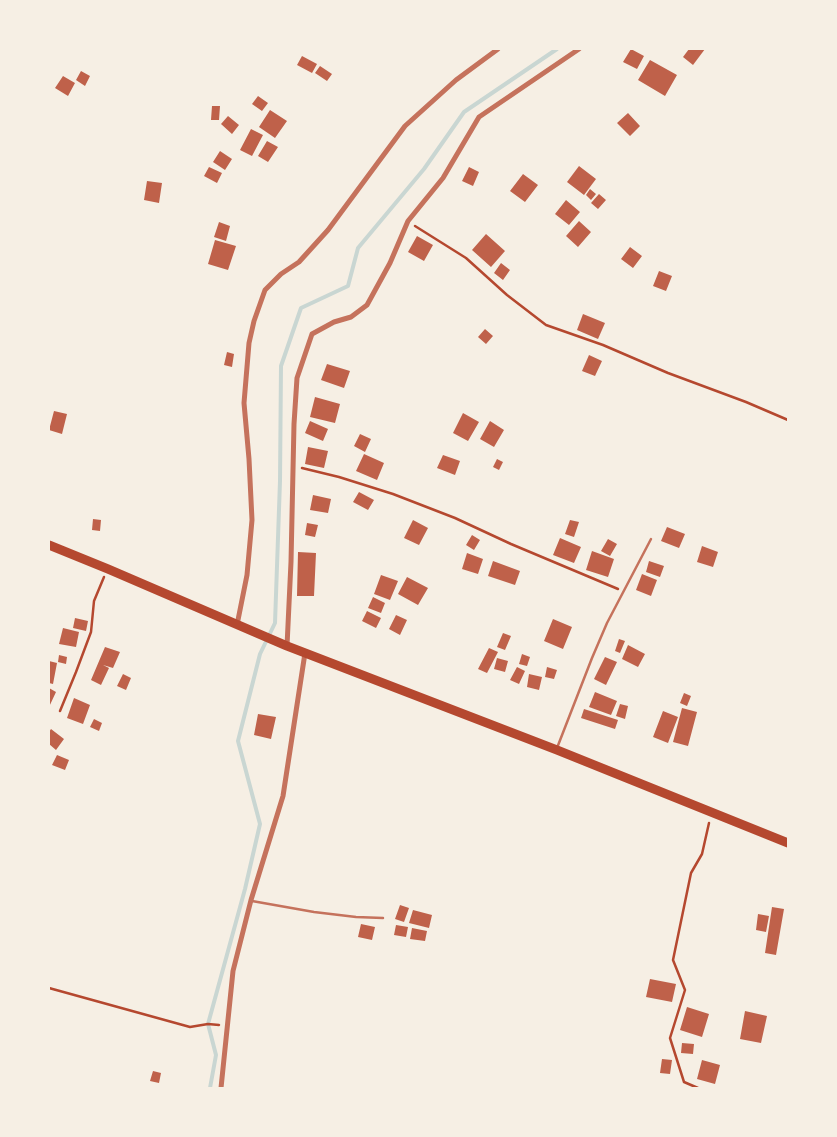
<!DOCTYPE html>
<html>
<head>
<meta charset="utf-8">
<style>
	body { margin:0 }
	#map { position:relative; width:837px; height:1137px; overflow:hidden; background:#f6efe4; font-family:Bitter,serif }
	canvas { display:block }
	.frame { position:absolute; inset:0; border:50px solid #f6efe4; pointer-events:none }
</style>
</head>
<body>
<div id="map">
<canvas width="837" height="1137"></canvas>
<div class="frame"></div>
</div>
<script>
const ctx = document.querySelector('canvas').getContext('2d');
ctx.lineJoin = 'round';
const shape = rows => new Path2D(rows.map(r => 'M' + r).join(''));
function trace(path, color, width, dash) { ctx.strokeStyle = color; ctx.lineWidth = width; ctx.lineCap = dash ? 'butt' : 'round'; ctx.setLineDash(dash || []); ctx.stroke(path); }
function paint(path, color) { ctx.fillStyle = color; ctx.fill(path, 'evenodd'); }
trace(shape([
	[210,1088,216,1055,208,1024,245,889,260,824,238,741,260,654,275,623,280,481,281,366,301,308,348,286,358,248,424,169,464,112,557,49]
]), '#c9d6d2', 4);
paint(shape([
	[631,49,644,56,637,69,623,62],
	[689,49,705,49,693,65,683,57],
	[302,56,317,64,312,73,297,65],
	[650,60,677,75,665,96,638,80],
	[320,66,332,74,327,81,315,73],
	[81,71,90,76,85,86,76,80],
	[63,76,75,83,68,96,55,88],
	[258,96,268,103,262,111,252,104],
	[212,106,220,106,219,120,211,120],
	[270,110,287,121,275,138,259,127],
	[628,113,640,126,630,136,617,123],
	[228,116,239,125,232,134,221,124],
	[251,129,263,135,252,156,240,150],
	[267,141,278,147,268,162,258,156],
	[220,151,232,159,225,170,213,162],
	[579,166,596,179,584,195,567,182],
	[209,167,222,173,217,183,204,176],
	[469,167,479,172,473,186,462,181],
	[523,174,538,185,525,202,510,191],
	[147,181,162,183,159,203,144,200],
	[590,189,596,194,591,200,586,195],
	[599,194,606,200,598,209,591,203],
	[566,200,580,212,569,225,555,214],
	[579,221,591,232,578,247,566,236],
	[219,222,230,226,226,241,214,237],
	[486,234,505,251,491,267,472,250],
	[417,236,433,245,424,261,408,252],
	[215,240,236,246,228,270,208,264],
	[630,247,642,256,633,268,621,259],
	[501,263,510,270,503,280,494,273],
	[659,271,672,276,666,291,653,286],
	[583,314,605,323,598,339,577,330],
	[485,329,493,336,486,344,478,337],
	[227,352,234,354,232,367,224,365],
	[589,355,602,361,595,376,582,371],
	[327,364,350,371,344,388,321,380],
	[315,397,340,404,335,423,310,417],
	[54,411,67,414,62,434,49,430],
	[463,413,479,422,468,441,453,433],
	[310,421,328,429,323,441,305,433],
	[490,421,504,430,494,447,480,439],
	[360,434,371,439,365,452,354,446],
	[308,447,328,451,324,468,305,464],
	[364,454,384,463,377,480,356,471],
	[443,455,460,461,455,475,437,468],
	[497,459,503,462,499,470,493,467],
	[359,492,374,500,368,510,353,502],
	[313,495,331,499,328,513,310,510],
	[93,519,101,520,100,531,92,530],
	[413,520,428,528,419,545,404,538],
	[570,520,579,522,574,537,565,534],
	[307,523,318,525,315,537,305,535],
	[667,527,685,534,679,548,661,541],
	[472,535,480,540,474,550,466,545],
	[560,538,581,547,574,563,553,555],
	[608,539,617,544,610,556,601,551],
	[702,546,718,552,713,567,697,562],
	[592,551,614,559,608,577,586,570],
	[298,552,316,553,314,596,297,596],
	[467,553,483,559,478,574,462,569],
	[493,561,520,571,515,585,488,576],
	[649,561,664,566,660,577,646,572],
	[642,574,657,580,651,596,636,590],
	[381,575,398,581,390,600,374,594],
	[407,577,428,588,418,605,398,594],
	[373,597,385,603,381,613,368,608],
	[367,611,381,618,376,628,362,621],
	[396,615,407,620,400,635,389,629],
	[75,618,88,621,86,631,73,628],
	[553,619,572,627,563,649,544,641],
	[63,628,79,632,76,647,59,644],
	[503,633,511,636,505,650,497,647],
	[619,639,625,641,620,653,615,651],
	[628,645,645,654,638,667,622,659],
	[105,647,120,652,113,668,103,665,109,668,101,685,91,680],
	[489,648,498,652,487,673,478,669],
	[522,654,530,657,527,666,519,664],
	[59,655,67,657,66,664,58,662],
	[605,657,617,662,606,685,594,679],
	[497,658,508,661,505,672,494,669],
	[49,661,57,663,53,684,49,683],
	[517,667,525,671,519,684,510,680],
	[547,667,557,670,554,679,545,677],
	[123,674,131,678,126,690,117,686],
	[529,674,542,677,539,690,527,687],
	[49,688,56,692,49,707],
	[595,692,617,701,611,715,589,707],
	[684,693,691,696,687,706,680,703],
	[74,698,90,705,83,724,67,718],
	[620,704,628,706,625,719,616,716],
	[682,708,697,712,688,746,673,742],
	[584,709,618,720,615,729,581,718],
	[663,711,678,717,668,743,653,737],
	[258,714,276,717,271,739,254,735],
	[94,719,102,723,99,731,90,727],
	[51,729,64,739,56,750,49,744,49,732],
	[57,755,69,760,65,770,52,765],
	[400,905,409,908,404,922,395,919],
	[772,907,784,909,776,955,765,953],
	[413,910,432,915,429,928,409,923],
	[758,914,769,916,766,932,756,930],
	[361,924,375,927,372,940,358,937],
	[396,925,408,927,406,937,394,935],
	[412,928,427,931,425,941,410,939],
	[650,979,676,984,672,1002,646,997],
	[687,1007,709,1014,702,1037,680,1030],
	[745,1011,767,1016,761,1043,740,1039],
	[682,1043,694,1044,693,1054,681,1053],
	[662,1059,672,1060,670,1074,660,1073],
	[702,1060,720,1065,715,1084,697,1079],
	[153,1071,161,1073,159,1083,150,1081]
]), '#bf614a');
trace(shape([
	[415,226,466,258,507,295,546,325,603,345,668,373,746,402,788,420],
	[302,468,339,477,393,494,455,518,511,544,618,589],
	[60,711,76,672,91,632,94,601,104,577],
	[49,988,190,1027,208,1024,219,1025],
	[698,1088,684,1082,670,1038,685,990,673,960,691,873,702,854,709,823]
]), '#b5482f', 2.5);
trace(shape([
	[557,748,592,658,607,623,651,539],
	[252,901,314,912,356,917,383,918]
]), '#c5725c', 2.5);
trace(shape([
	[237,625,247,575,252,520,249,459,244,403,249,343,254,321,265,290,281,274,299,262,328,230,405,126,456,80,498,49],
	[287,646,291,562,294,424,297,378,312,334,334,322,351,317,367,305,390,263,408,221,443,178,479,117,579,49],
	[221,1088,233,971,251,900,283,796,305,653]
]), '#c5725c', 5);
trace(shape([
	[49,545,108,569,287,646,557,750,788,843]
]), '#b5482f', 9);
</script>
</body>
</html>
